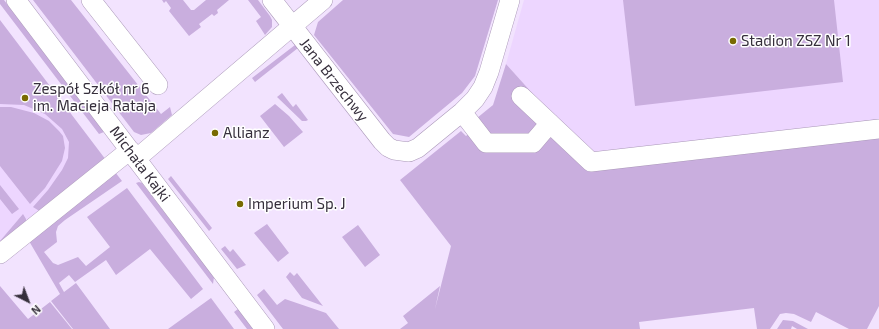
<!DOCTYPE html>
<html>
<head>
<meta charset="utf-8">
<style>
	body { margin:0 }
	#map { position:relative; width:879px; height:329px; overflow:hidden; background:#f2e3fe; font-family:"Exo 2",sans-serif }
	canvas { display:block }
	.north { position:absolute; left:8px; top:281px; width:40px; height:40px; -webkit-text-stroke:3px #fff; paint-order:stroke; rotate:138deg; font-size:11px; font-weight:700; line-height:16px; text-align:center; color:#362f3c }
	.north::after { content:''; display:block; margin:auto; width:14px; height:18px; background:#362f3c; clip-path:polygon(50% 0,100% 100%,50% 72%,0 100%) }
</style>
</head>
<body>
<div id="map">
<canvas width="879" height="329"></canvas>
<div class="north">N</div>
</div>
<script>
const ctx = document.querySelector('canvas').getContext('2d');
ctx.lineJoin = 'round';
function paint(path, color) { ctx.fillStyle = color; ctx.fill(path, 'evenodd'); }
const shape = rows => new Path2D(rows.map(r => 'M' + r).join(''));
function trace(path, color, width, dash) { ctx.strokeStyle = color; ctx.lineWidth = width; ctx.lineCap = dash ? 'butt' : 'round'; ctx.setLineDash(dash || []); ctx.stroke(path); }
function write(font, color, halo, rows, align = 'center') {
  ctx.font = font + ' "Exo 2",sans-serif'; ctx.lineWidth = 3; ctx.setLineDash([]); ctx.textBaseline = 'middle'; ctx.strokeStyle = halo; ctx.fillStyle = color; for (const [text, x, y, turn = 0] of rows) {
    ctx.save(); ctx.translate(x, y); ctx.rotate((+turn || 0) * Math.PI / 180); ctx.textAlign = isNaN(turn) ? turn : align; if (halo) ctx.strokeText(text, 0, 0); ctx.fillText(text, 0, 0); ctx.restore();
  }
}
paint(shape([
	[524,0,879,0,879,119,595,153,551,114,506,64],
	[0,33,101,162,0,242]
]), '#edd6ff');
paint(shape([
	[0,0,4,0,104,132,99,134,0,4],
	[33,0,71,0,161,114,170,107,172,115,151,133,141,135,134,132],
	[162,0,183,0,191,10,194,10,206,0,229,0,217,10,218,13,214,16,212,14,199,24,201,27,189,36,169,11,171,8,166,1,164,3],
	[248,0,258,0,270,16,272,20,272,27,265,35,256,21,261,17],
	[343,0,498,0,475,76,462,93,409,137,393,134,314,35,318,22],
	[623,0,834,0,843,82,635,106],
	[0,20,106,160,41,212,33,207,48,190,62,170,68,158,69,142,62,129,45,114,24,105,0,104],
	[295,45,298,48,255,82,252,78],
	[506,64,551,114,595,154,879,119,879,306,867,329,849,329,816,312,811,322,794,314,786,313,780,314,770,329,757,329,754,308,639,322,640,329,400,329,408,323,403,316,440,286,435,309,451,246,400,180,461,131,466,136,482,124,477,118,493,105],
	[282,93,293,107,296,104,308,120,306,121,302,121,277,97],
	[275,104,289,116,303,132,284,147,260,116],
	[0,107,11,107,34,113,49,121,59,131,63,136,65,148,62,161,45,188,30,204,0,166],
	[115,172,122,181,65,220,58,226,56,232,57,242,44,252,53,263,58,265,78,257,86,266,110,247,87,217,127,188,203,289,191,299,150,249,116,275,106,260,75,282,69,275,59,283,64,292,76,283,110,329,73,329,51,301,60,294,29,241],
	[171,176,212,228,209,231,168,179],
	[139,182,142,183,214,277,213,284,136,183],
	[0,185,19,209,12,214,0,199],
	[23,214,26,219,26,223,0,245,0,241],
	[267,224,289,253,278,262,254,233],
	[358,225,380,255,365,267,342,237],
	[225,246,230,252,233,249,246,265,237,269,221,249],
	[290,272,294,276,297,273,323,306,302,298,286,277],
	[0,286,28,319,50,302,72,329,0,329],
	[264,289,277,305,285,299,326,313,339,329,283,329,257,295],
	[211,298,234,329,168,329],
	[238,309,253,329,247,329,234,312],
	[783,320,793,321,808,329,797,329,792,326,791,329,777,329]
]), '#c9aede');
const minor = shape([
	[16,0,265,329],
	[91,0,158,85],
	[272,0,382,141,388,147,394,150,409,152,418,148,462,112,475,99,483,87,489,72,510,0],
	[521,96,591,162,879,129],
	[462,112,486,143,533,143,550,123],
	[136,159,323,0],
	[0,254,130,150]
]);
trace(minor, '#aa98b8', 20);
trace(minor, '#fff', 19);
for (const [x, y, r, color] of [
	[733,41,4,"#786a01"],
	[25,98,4,"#786a01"],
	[215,133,4,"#786a01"],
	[240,204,4,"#786a01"]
]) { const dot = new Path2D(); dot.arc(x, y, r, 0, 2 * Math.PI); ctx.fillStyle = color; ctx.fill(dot); trace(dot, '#fff', 1.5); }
write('15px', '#362f3c', '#fff', [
	["Stadion ZSZ Nr 1",741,41],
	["Zespół Szkół nr 6",33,89],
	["im. Macieja Rataja",33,106],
	["Allianz",223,133],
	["Imperium Sp. J",248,204]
], 'left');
write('15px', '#362f3c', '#fff', [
	["Jana Brzechwy",334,80,52],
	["Michała Kajki",140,164,53]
]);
</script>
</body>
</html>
